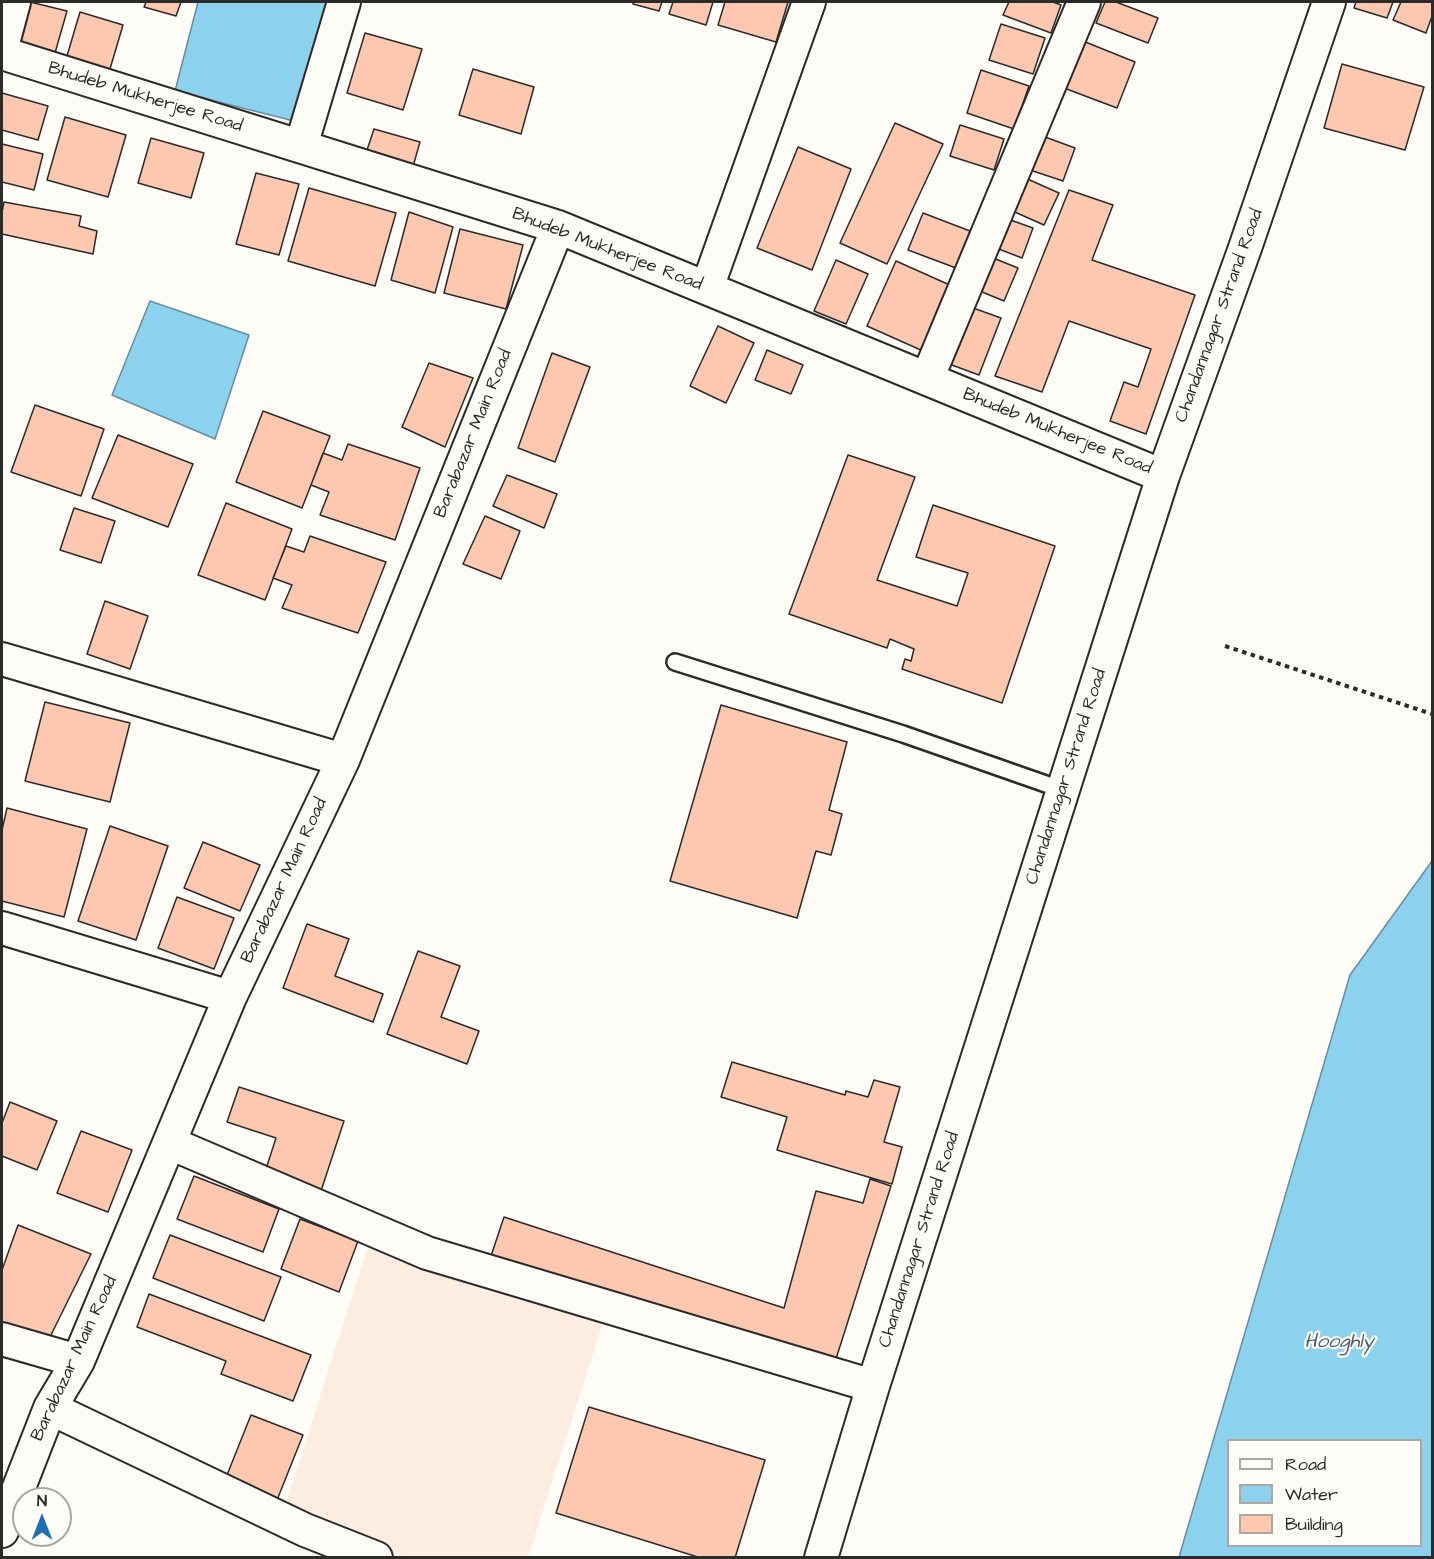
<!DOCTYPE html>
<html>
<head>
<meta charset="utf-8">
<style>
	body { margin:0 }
	#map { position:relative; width:1434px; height:1559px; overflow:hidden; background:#fdfcf7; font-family:"Architects Daughter",sans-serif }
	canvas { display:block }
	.frame { position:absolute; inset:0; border:3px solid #2b2b2b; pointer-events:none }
	.legend { position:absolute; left:1227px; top:1439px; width:195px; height:108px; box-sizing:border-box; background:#fdfcf7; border:2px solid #a9a8a5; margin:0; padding:8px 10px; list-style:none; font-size:18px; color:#2b2b2b }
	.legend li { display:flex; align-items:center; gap:12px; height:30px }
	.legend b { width:30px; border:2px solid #a9a8a5 }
	.north { position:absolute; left:12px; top:1487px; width:60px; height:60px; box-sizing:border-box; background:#fdfcf7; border:2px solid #a9a8a5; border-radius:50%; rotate:0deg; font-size:16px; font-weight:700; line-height:24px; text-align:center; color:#2b2b2b }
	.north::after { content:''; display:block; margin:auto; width:21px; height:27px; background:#1f6fb2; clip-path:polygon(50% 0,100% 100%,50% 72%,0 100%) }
</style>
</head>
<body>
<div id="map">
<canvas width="1434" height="1559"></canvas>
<div class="frame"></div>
<ul class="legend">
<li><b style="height:8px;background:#fdfcf7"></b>Road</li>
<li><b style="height:16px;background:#8cd1ee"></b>Water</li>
<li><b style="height:16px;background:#fdc8af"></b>Building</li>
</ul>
<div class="north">N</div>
</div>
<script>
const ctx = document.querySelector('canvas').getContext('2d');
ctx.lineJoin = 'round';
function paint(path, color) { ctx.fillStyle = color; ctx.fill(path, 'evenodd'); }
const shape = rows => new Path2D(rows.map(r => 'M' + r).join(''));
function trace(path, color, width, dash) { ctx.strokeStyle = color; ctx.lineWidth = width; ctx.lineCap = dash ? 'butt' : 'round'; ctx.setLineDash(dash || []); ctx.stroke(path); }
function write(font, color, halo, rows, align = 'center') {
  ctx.font = font + ' "Architects Daughter",sans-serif'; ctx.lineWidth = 4.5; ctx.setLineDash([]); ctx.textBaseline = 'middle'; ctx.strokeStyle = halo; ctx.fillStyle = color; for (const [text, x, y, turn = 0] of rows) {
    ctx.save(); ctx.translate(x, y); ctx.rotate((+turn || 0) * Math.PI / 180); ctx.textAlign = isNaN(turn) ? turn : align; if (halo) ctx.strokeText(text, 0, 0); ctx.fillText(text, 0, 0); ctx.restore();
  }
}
paint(shape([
	[371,1237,605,1316,528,1557,406,1557,284,1510]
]), '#fdece1');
const water = shape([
	[198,2,328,2,294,121,175,91,198,2],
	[150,301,249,335,215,439,112,395,150,301],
	[1432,861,1432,1557,1179,1557,1350,975,1432,861],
	[1228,1440,1420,1440,1420,1546,1228,1546,1228,1440]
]);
paint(water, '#8cd1ee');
trace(water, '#658fa0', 1.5);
const building = shape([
	[30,2,67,11,53,60,16,49,30,2],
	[146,2,181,2,176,16,144,7,146,2],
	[633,2,662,2,659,11,633,4,633,2],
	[673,2,713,2,706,25,669,14,673,2],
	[725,2,788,2,776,42,718,25,725,2],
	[1009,2,1053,2,1061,5,1051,33,1003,15,1009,2],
	[1105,2,1116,2,1158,18,1148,43,1096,23,1105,2],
	[1356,2,1393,2,1387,18,1354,8,1356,2],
	[1401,2,1432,2,1432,16,1426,33,1393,20,1401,2],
	[80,12,123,25,107,79,64,66,80,12],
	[1001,24,1045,38,1033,74,989,60,1001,24],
	[365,33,422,49,403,110,347,93,365,33],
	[1083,41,1135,62,1117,108,1064,88,1083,41],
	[1342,64,1424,87,1405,150,1324,128,1342,64],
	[473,69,534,87,521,134,459,115,473,69],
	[981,70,1029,86,1014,129,967,113,981,70],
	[2,93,48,106,38,140,2,130,2,93],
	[65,117,126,135,108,197,47,180,65,117],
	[895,123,943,144,887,264,840,243,895,123],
	[960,125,1004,139,994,170,950,156,960,125],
	[374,129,420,142,412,170,365,156,374,129],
	[1037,134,1075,148,1063,181,1024,168,1037,134],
	[151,138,204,153,191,198,138,183,151,138],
	[2,144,43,154,34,190,2,182,2,144],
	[798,147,851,169,812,270,757,248,798,147],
	[256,173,299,184,279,255,236,244,256,173],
	[1023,177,1059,193,1044,225,1008,209,1023,177],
	[309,188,396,213,375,286,288,261,309,188],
	[1069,190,1113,205,1092,260,1195,295,1146,434,1110,421,1124,382,1138,387,1151,349,1069,321,1042,392,995,376,1069,190],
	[4,202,81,216,79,226,97,231,93,254,2,234,2,212,4,202],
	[409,212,453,227,435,293,391,280,409,212],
	[923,213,970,231,956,268,908,250,923,213],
	[1002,217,1033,228,1022,258,991,246,1002,217],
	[460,229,523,245,506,309,444,293,460,229],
	[983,254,1018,268,1004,301,970,287,983,254],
	[836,260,868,274,846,324,814,311,836,260],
	[896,261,952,286,923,351,867,326,896,261],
	[962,304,1001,318,979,375,941,361,962,304],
	[718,326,754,343,726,403,690,386,718,326],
	[767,350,803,365,791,394,755,380,767,350],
	[552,353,590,367,555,462,518,448,552,353],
	[429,363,473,378,445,447,402,427,429,363],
	[35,405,104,429,81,496,11,472,35,405],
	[263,411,330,436,302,508,236,482,263,411],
	[118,435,193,464,168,527,92,498,118,435],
	[348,444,420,468,395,540,320,515,329,492,311,485,323,453,342,460,348,444],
	[848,455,915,477,877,580,957,606,968,573,916,557,933,505,1055,546,1002,703,902,669,905,659,911,661,914,649,890,639,887,648,789,614,848,455],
	[507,475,557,494,544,528,493,506,507,475],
	[226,503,292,529,265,600,198,575,226,503],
	[74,508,115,521,101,563,60,550,74,508],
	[485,516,520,531,501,579,463,564,485,516],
	[310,536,386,562,358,633,282,608,292,585,273,578,286,546,304,552,310,536],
	[105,601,148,616,130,669,87,654,105,601],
	[45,702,130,723,110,802,25,781,45,702],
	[721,705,847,742,829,810,842,814,831,855,816,851,797,918,670,881,721,705],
	[7,808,87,829,64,917,2,901,2,830,7,808],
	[110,826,168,846,136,940,78,921,110,826],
	[203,842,260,865,240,911,184,888,203,842],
	[177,897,234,918,214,969,158,948,177,897],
	[307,924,349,939,335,976,383,994,373,1022,283,988,307,924],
	[418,951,460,966,441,1017,479,1031,467,1064,387,1034,418,951],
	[732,1062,845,1095,846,1091,868,1097,874,1080,900,1087,884,1142,902,1147,892,1184,777,1150,787,1117,721,1097,732,1062],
	[239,1087,344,1121,320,1194,264,1175,276,1138,227,1122,239,1087],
	[10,1102,57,1121,37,1170,2,1156,2,1123,10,1102],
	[81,1131,132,1150,108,1212,57,1193,81,1131],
	[194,1176,279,1209,263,1252,177,1219,194,1176],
	[870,1179,891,1186,835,1362,489,1262,504,1217,784,1308,816,1191,863,1203,870,1179],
	[300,1219,358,1241,339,1292,281,1269,300,1219],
	[18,1225,91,1254,49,1339,2,1324,2,1270,18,1225],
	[170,1235,281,1277,264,1321,153,1278,170,1235],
	[149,1294,311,1355,293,1401,221,1374,226,1361,137,1327,149,1294],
	[589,1407,765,1460,735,1558,701,1558,556,1513,589,1407],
	[251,1415,303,1435,277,1500,225,1480,251,1415]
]);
paint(building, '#fdc8af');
trace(building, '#2b2b2b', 1.5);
const service = shape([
	[675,662,903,734,1063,790]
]);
const minor = shape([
	[2,47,14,2],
	[2,53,558,227,1163,476],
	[301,146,344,2],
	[707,288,809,2],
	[927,379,1084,2],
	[2,659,343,760],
	[2,928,230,997],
	[170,1143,427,1253,873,1386],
	[2,1339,78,1361],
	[50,1408,305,1530,376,1558],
	[2,1531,50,1408,78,1361,230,997,343,760,558,227],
	[821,1558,873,1386,1163,476,1245,248,1329,2]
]);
trace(service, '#2b2b2b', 20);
trace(minor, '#2b2b2b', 36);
trace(shape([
	[1225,646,1432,714]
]), '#2b2b2b', 4, [4.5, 4.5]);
trace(service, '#fdfcf7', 15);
trace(minor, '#fdfcf7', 32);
write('18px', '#2b2b2b', '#fdfcf7', [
	["Bhudeb Mukherjee Road",145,98,17],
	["Bhudeb Mukherjee Road",607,250,21],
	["Chandannagar Strand Road",1220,316,-70],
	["Bhudeb Mukherjee Road",1057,432,22],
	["Barabazar Main Road",474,434,-68],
	["Chandannagar Strand Road",1067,777,-72],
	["Barabazar Main Road",285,881,-65],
	["Chandannagar Strand Road",920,1240,-72],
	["Barabazar Main Road",75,1359,-65]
]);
write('italic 20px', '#485d66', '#fdfcf7', [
	["Hooghly",1339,1343]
]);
</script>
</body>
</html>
